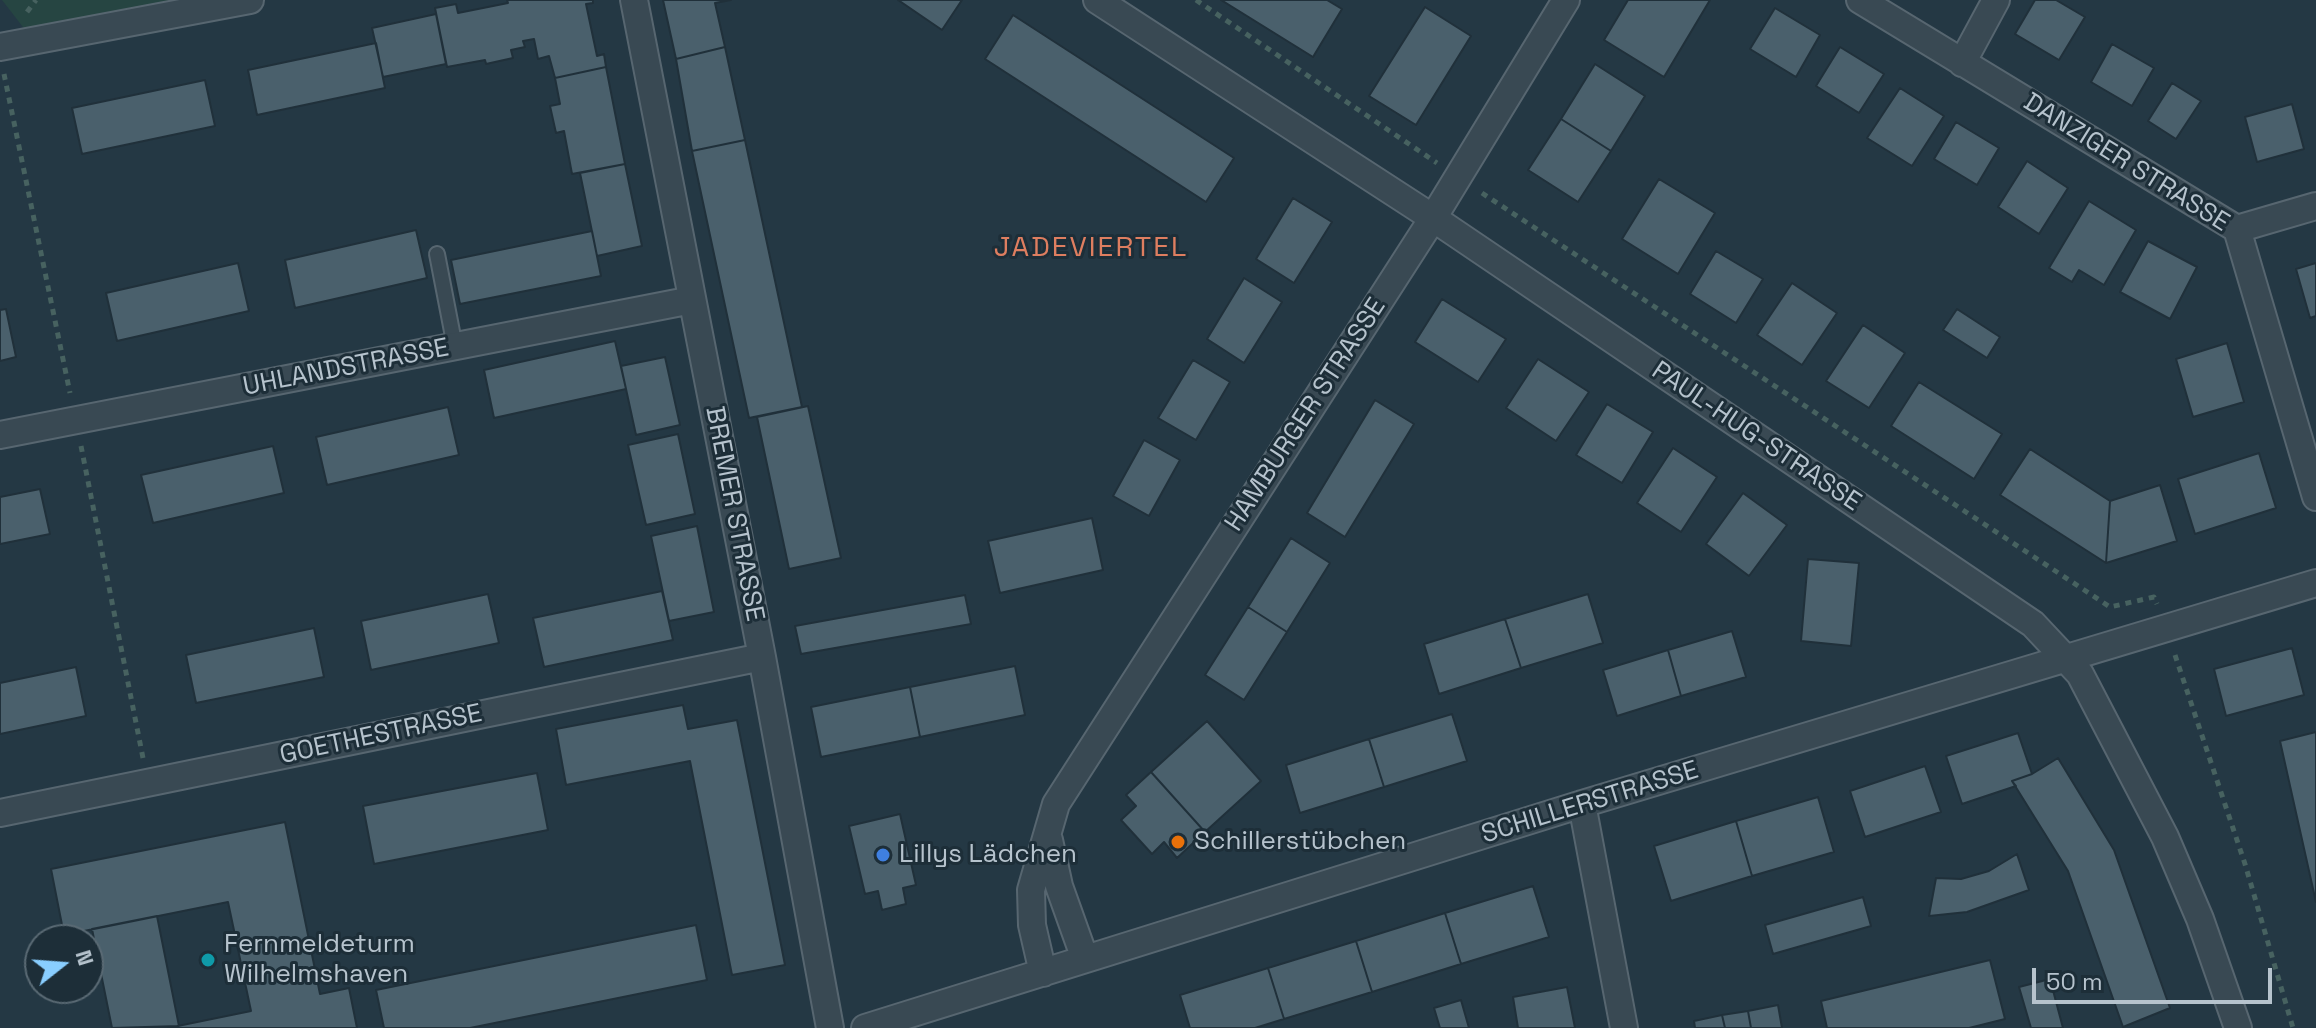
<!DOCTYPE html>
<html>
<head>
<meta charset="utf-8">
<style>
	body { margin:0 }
	#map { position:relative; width:2316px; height:1028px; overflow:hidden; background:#243844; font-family:"Space Grotesk",sans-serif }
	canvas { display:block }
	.north { position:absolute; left:24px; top:924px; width:80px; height:80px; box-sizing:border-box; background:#1d2e38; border:2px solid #5a6a74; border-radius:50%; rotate:73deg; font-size:22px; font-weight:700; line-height:32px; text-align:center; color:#b6c3cd }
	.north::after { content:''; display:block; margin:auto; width:28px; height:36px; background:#89ceff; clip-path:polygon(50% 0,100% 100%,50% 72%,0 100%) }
	.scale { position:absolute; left:2032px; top:968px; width:240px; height:36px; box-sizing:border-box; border:4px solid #b6c3cd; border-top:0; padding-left:10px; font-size:24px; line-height:28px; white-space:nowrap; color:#b6c3cd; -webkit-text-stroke:6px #1d2e38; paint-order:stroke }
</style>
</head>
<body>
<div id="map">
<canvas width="2316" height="1028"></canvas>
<div class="north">N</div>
<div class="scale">50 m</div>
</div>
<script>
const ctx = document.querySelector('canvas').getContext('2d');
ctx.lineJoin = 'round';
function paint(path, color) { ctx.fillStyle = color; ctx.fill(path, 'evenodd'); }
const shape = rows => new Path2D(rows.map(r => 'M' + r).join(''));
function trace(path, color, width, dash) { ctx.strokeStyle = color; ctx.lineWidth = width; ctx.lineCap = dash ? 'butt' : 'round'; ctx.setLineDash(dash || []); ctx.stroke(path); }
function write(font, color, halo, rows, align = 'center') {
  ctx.font = font + ' "Space Grotesk",sans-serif'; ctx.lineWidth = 6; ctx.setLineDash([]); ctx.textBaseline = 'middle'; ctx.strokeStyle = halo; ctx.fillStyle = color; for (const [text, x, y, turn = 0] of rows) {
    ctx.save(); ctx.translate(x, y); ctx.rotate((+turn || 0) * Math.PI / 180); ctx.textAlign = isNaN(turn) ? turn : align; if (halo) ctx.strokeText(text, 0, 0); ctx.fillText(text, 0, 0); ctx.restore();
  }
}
paint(shape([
	[2,0,253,0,33,40]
]), '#264542');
const building = shape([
	[507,0,593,0,593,3,586,4,597,56,604,54,606,67,555,78,549,56,538,59,534,39,523,41,525,47,511,50,513,58,486,64,485,60,447,67,435,8,456,4,458,13,508,3,507,0],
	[663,0,731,0,715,3,725,47,676,59,663,0],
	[898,0,962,0,942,30,898,0],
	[1221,0,1327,0,1342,9,1313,57,1221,0],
	[1628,0,1710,0,1664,77,1604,40,1628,0],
	[2035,0,2056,0,2085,17,2059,60,2015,34,2035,0],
	[1425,7,1471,36,1416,125,1369,96,1425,7],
	[1775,8,1820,35,1796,77,1750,49,1775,8],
	[436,14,446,64,383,77,372,28,436,14],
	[1013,15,1234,158,1206,202,985,59,1013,15],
	[376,43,385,88,257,115,248,70,376,43],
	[2112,44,2154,68,2132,106,2091,82,2112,44],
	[725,47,745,140,692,151,676,59,725,47],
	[1840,47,1884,74,1859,113,1816,86,1840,47],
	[1595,64,1645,96,1611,151,1561,119,1595,64],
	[606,67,625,164,572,174,564,131,556,133,550,106,560,104,555,78,606,67],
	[205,80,215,126,82,154,72,108,205,80],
	[2172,83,2201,101,2176,139,2148,121,2172,83],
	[1900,88,1944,116,1912,166,1867,138,1900,88],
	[2292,104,2304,149,2257,162,2245,117,2292,104],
	[1561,119,1611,151,1578,202,1528,170,1561,119],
	[1956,122,1999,148,1977,185,1934,159,1956,122],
	[745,140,802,407,749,418,692,151,745,140],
	[2027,161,2068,188,2039,234,1998,207,2027,161],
	[625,164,642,246,597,256,580,173,625,164],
	[1659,179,1715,213,1678,274,1622,239,1659,179],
	[1293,198,1332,222,1294,283,1256,259,1293,198],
	[2089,201,2136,230,2104,285,2079,270,2072,282,2049,268,2089,201],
	[416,230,427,278,295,308,285,260,416,230],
	[592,231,601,276,460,304,451,260,592,231],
	[2148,241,2197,267,2170,319,2120,292,2148,241],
	[1716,251,1763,279,1736,323,1690,294,1716,251],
	[238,263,249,311,117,341,106,293,238,263],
	[2316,263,2316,316,2310,318,2296,269,2316,263],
	[1244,278,1282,302,1244,363,1207,339,1244,278],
	[1792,283,1837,313,1802,365,1757,335,1792,283],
	[1442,299,1506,339,1478,382,1415,342,1442,299],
	[6,309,16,357,0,361,0,310,6,309],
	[1957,309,2000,337,1987,358,1943,330,1957,309],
	[1863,325,1905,353,1869,408,1826,381,1863,325],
	[615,341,626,389,494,418,484,370,615,341],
	[2227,343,2244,402,2193,417,2176,359,2227,343],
	[665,357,680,425,636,435,621,366,665,357],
	[1538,359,1589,392,1556,441,1506,408,1538,359],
	[1193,360,1230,382,1196,440,1158,418,1193,360],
	[1919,382,2002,434,1974,479,1891,426,1919,382],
	[1375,400,1414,424,1345,537,1307,513,1375,400],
	[1607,404,1653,432,1622,483,1576,455,1607,404],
	[808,406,841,558,789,569,757,417,808,406],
	[448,407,459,455,327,485,316,437,448,407],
	[678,434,695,514,646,525,628,445,678,434],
	[1144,440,1180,460,1149,516,1113,496,1144,440],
	[273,446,284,493,153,523,141,475,273,446],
	[1673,448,1717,477,1681,532,1637,503,1673,448],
	[2030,449,2110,501,2106,563,2000,495,2030,449],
	[2259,453,2276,508,2195,534,2178,479,2259,453],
	[2160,485,2177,541,2106,563,2110,501,2160,485],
	[40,489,50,534,0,544,0,497,40,489],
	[1743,493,1787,525,1749,576,1706,544,1743,493],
	[1092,518,1103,570,1000,593,988,541,1092,518],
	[697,526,714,612,669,621,651,536,697,526],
	[1291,538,1330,563,1287,632,1248,607,1291,538],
	[1808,559,1859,563,1851,646,1801,641,1808,559],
	[662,591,673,640,544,667,533,618,662,591],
	[488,594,499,643,371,670,361,621,488,594],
	[1588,594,1603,643,1521,668,1505,619,1588,594],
	[965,595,971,624,801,654,795,626,965,595],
	[1248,607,1287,632,1244,700,1205,675,1248,607],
	[1505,619,1521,668,1439,694,1424,644,1505,619],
	[314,628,324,677,196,703,186,655,314,628],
	[1732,631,1746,677,1681,696,1668,650,1732,631],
	[2292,648,2304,695,2226,716,2214,669,2292,648],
	[1668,650,1681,696,1617,716,1603,670,1668,650],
	[1015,666,1025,715,920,737,910,687,1015,666],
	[76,667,86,716,0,734,0,683,76,667],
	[910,687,920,737,821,757,811,707,910,687],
	[683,705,688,729,737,720,785,965,732,975,690,761,566,785,556,729,683,705],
	[1452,714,1467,761,1384,787,1369,739,1452,714],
	[1207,721,1261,781,1205,832,1151,772,1207,721],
	[2316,732,2316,902,2280,741,2316,732],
	[2018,733,2032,774,2012,781,2016,786,1962,804,1946,756,2018,733],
	[1369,739,1384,787,1300,813,1286,765,1369,739],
	[2058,758,2114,850,2170,1008,2123,1027,2068,871,2012,781,2032,774,2058,758],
	[1925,766,1941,812,1865,837,1850,791,1925,766],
	[1151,772,1205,832,1177,858,1164,842,1152,854,1121,820,1136,806,1126,795,1151,772],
	[537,773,548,830,374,864,363,806,537,773],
	[1818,797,1834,852,1752,876,1736,821,1818,797],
	[900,814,916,885,903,888,906,904,882,910,878,891,865,894,849,826,900,814],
	[1736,821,1752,876,1671,901,1654,846,1736,821],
	[285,822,320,994,349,988,357,1028,168,1028,251,1011,228,902,64,935,51,869,285,822],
	[2017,854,2029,890,1967,912,1929,916,1936,878,1961,879,1989,871,2017,854],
	[1533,886,1549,937,1461,964,1445,913,1533,886],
	[1863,897,1871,926,1773,954,1765,925,1863,897],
	[1445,913,1461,964,1372,992,1356,941,1445,913],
	[157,916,179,1026,112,1028,92,929,157,916],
	[696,925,707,980,470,1028,384,1028,376,990,696,925],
	[1356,941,1372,992,1284,1019,1268,968,1356,941],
	[1990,960,2005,1019,1969,1028,1827,1028,1821,1001,1990,960],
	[1268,968,1284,1019,1255,1028,1190,1028,1180,995,1268,968],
	[2050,979,2063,1028,2031,1028,2019,987,2050,979],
	[1567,987,1575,1028,1518,1028,1513,997,1567,987],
	[1461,1000,1469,1028,1440,1028,1434,1008,1461,1000],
	[1778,1005,1782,1028,1751,1028,1748,1011,1778,1005],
	[1748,1011,1751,1028,1725,1028,1722,1015,1748,1011],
	[1722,1015,1725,1028,1695,1028,1694,1021,1722,1015]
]);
paint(building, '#4a606c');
trace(building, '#20303a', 2);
const lane = shape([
	[437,254,455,347]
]);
const street = shape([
	[634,0,762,657,830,1028],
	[1097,0,1433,218,2033,624,2080,674,2165,837,2200,919,2238,1028],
	[1860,0,2237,229,2316,497],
	[0,47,250,0],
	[1962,63,1996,0],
	[2237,229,2316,206],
	[0,435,692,300],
	[1582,804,1624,1028],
	[0,813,762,657],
	[1049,840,1059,886,1085,959],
	[1043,973,1032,925,1031,890,1056,804,1433,218,1566,0],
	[865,1028,1582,804,2316,583]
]);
trace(lane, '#576670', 18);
trace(street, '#576670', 30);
trace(shape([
	[1196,0,1437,163],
	[27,12,36,0],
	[4,74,70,393],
	[1482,193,2110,607,2154,597,2157,604],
	[81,446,143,758],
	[2175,655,2245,864,2293,1028]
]), '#476260', 5, [6, 6]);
trace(lane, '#394953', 14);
trace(street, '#394953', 26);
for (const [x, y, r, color] of [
	[1178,842,8,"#e8710a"],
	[883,855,8,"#3f7fe0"],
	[208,960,8,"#0f9aa8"]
]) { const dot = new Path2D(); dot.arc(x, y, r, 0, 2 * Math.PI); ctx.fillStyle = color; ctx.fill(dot); trace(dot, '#1d2e38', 3); }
write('26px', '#b6c3cd', '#1d2e38', [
	["DANZIGER STRASSE",2126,163,32],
	["UHLANDSTRASSE",346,368,-11],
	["HAMBURGER STRASSE",1306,415,-57],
	["PAUL-HUG-STRASSE",1756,437,34],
	["BREMER STRASSE",734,514,79],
	["GOETHESTRASSE",381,735,-12],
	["SCHILLERSTRASSE",1590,803,-17]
]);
write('26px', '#b6c3cd', '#1d2e38', [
	["Schillerstübchen",1194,842],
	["Lillys Lädchen",899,855],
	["Fernmeldeturm",224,945],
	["Wilhelmshaven",224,975]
], 'left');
ctx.letterSpacing = '2px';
write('28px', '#de7e60', '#1d2e38', [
	["JADEVIERTEL",1091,248]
]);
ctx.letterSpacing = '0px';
</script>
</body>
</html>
